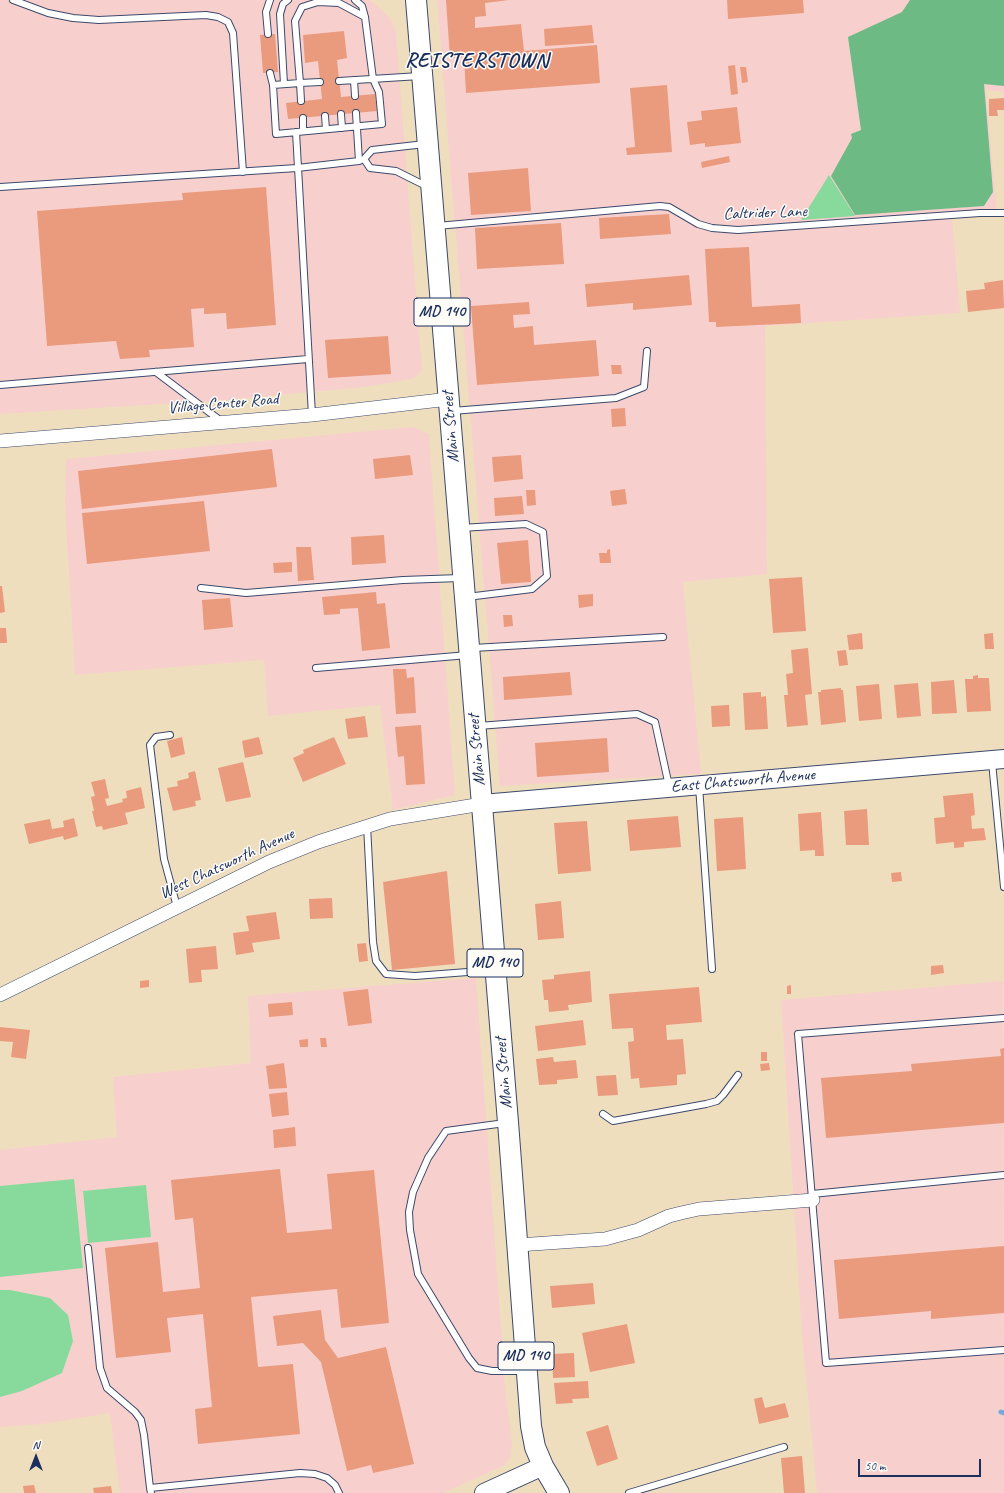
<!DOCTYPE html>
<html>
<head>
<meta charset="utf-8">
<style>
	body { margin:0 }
	#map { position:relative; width:1004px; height:1493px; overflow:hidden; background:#efdebd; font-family:Caveat,sans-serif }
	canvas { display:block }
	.north { position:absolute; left:16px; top:1437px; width:40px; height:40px; -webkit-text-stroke:3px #fdfcf7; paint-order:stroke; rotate:0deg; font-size:11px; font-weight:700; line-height:16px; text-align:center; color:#1b2f5e }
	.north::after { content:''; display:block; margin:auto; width:14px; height:18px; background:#1b2f5e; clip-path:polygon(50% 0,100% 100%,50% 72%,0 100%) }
	.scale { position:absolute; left:858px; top:1459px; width:123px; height:18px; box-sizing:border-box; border:2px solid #1b2f5e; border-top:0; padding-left:5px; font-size:12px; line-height:14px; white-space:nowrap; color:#1b2f5e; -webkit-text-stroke:3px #fdfcf7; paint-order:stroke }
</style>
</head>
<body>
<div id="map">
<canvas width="1004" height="1493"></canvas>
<div class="north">N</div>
<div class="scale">50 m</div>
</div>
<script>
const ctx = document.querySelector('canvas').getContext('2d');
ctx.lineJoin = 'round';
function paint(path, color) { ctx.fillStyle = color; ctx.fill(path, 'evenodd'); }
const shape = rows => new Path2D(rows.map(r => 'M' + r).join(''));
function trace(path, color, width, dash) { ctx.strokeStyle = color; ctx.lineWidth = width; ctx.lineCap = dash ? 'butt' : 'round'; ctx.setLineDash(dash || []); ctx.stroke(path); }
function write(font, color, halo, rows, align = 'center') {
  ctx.font = font + ' Caveat,sans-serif'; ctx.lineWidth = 3; ctx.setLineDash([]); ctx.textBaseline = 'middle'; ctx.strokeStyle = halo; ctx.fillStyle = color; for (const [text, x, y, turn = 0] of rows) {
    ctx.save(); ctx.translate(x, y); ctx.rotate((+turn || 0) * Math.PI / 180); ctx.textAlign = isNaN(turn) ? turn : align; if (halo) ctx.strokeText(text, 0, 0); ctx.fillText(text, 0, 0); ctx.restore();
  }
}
paint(shape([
	[0,0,370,0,382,10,392,21,396,33,422,370,418,375,412,379,364,387,225,400,0,414],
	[437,0,1004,0,1004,92,986,90,997,212,952,215,960,313,765,326,767,574,683,582,701,774,500,786],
	[413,427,429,434,455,795,393,810,380,705,268,716,264,660,75,675,65,505,66,459],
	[476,978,506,1396,512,1442,511,1456,505,1465,443,1493,120,1493,110,1413,42,1424,0,1427,0,1150,117,1137,113,1077,251,1063,248,996],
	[1003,981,1004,1493,817,1493,802,1334,781,1000]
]), '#f7d0cd');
paint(shape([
	[829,175,855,216,801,220],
	[74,1179,83,1268,0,1277,0,1186],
	[146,1185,151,1237,88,1243,83,1191],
	[0,1290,10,1290,50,1298,68,1315,73,1341,62,1373,22,1391,0,1397]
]), '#88da9c');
paint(shape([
	[910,0,1004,0,1004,86,984,84,993,192,984,206,855,215,831,176,852,138,851,134,861,130,848,37,902,12]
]), '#6eba84');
trace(shape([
	[1001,1412,1004,1413]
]), '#72a9e0', 5);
paint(shape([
	[446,0,509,0,485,3,486,16,475,17,475,28,521,24,524,51,597,45,600,83,466,93,464,57,450,58],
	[727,0,803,0,804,13,728,19],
	[592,25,594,43,545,46,544,29],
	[344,31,347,58,337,60,341,97,375,94,377,111,288,119,286,103,322,99,318,61,305,63,303,35],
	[275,34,278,72,263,73,260,35],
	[735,65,738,94,731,95,728,66],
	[740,67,746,67,748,82,742,83],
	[667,85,672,152,627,155,626,148,635,147,630,88],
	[1004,98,1004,110,997,110,998,116,989,116,989,99],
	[737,107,741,143,705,147,705,143,690,145,687,122,702,120,701,111],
	[729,156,730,162,702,168,701,162],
	[528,168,531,211,471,215,468,173],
	[266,187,276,325,227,329,226,313,204,314,204,308,191,309,194,347,149,350,150,357,120,359,116,341,47,346,37,211,183,200,182,193],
	[669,214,671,234,600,239,599,218],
	[561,223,564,264,477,269,475,228],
	[749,247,752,307,800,304,801,323,716,327,716,322,709,322,705,249],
	[689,275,692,305,633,310,633,303,587,307,585,284],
	[1003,280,1004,308,968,312,966,291,985,289,984,283],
	[529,302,530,314,513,315,514,328,533,326,534,345,596,340,599,376,477,385,471,306],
	[388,336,391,374,328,378,325,340],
	[611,365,621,365,622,374,612,374],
	[625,408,626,426,612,427,611,409],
	[272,449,277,487,82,509,78,471],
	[410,455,413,475,375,479,373,459],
	[521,455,523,479,494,482,492,457],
	[625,489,627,504,612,506,610,491],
	[526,490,535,490,536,505,527,506],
	[522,496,524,514,495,516,494,498],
	[204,501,210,551,87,564,82,513],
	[384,535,386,563,352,565,351,537],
	[528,540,531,582,501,584,497,543],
	[296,547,311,547,314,580,298,581],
	[610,549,611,563,600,563,599,553,607,553,607,550],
	[292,562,292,572,274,573,273,563],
	[802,577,806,631,773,633,769,579],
	[0,586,2,586,5,612,0,613],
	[376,592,377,604,385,603,390,648,362,651,358,608,340,609,340,614,324,615,322,597],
	[593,594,593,606,579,608,578,595],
	[230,598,233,627,204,630,202,600],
	[503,615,512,615,513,626,504,627],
	[0,628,6,628,7,643,0,643],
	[862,633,863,649,849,650,847,635],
	[993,633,994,649,985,649,984,634],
	[808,648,812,694,805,695,808,725,787,727,784,695,788,695,786,674,793,673,791,650],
	[846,650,848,665,839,666,837,651],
	[393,669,406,669,407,678,414,677,416,713,396,714],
	[570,672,572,695,504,700,503,677],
	[978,675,978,678,989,678,991,711,967,712,965,679,973,679,973,676],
	[954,680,957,713,932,714,931,682],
	[918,683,921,716,897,718,894,685],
	[879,684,882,719,859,721,856,686],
	[841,688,841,690,843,690,846,722,821,725,818,692,821,692,821,690],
	[761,692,761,697,766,696,768,729,745,730,743,693],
	[729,705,730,726,712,727,711,706],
	[365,716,368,737,348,739,345,719],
	[421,725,425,784,406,785,404,756,398,757,395,727],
	[182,737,185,754,171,758,167,741],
	[259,737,263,754,245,758,242,741],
	[334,737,346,764,303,782,293,758,304,753,303,750],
	[607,738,609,772,537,777,535,743],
	[243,762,251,797,226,802,218,768],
	[195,771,201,800,195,801,196,806,173,811,167,788,178,786,177,781,189,778,188,773],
	[105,779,109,798,105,799,107,806,123,802,122,799,127,798,126,791,141,787,145,808,125,813,128,824,103,830,102,826,96,827,92,811,94,811,91,797,95,796,91,782],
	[973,793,975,815,971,816,972,829,984,828,986,840,964,842,964,847,954,848,954,842,936,844,934,818,945,817,943,796],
	[867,809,869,845,846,845,844,811],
	[821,812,824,856,815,856,815,850,800,851,798,814],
	[678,816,681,847,630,851,627,820],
	[743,817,746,869,717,871,714,819],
	[74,818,78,836,64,840,63,836,29,844,24,824,50,819,52,829,64,827,63,821],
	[587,821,591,871,558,874,554,823],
	[447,871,455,964,392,970,383,882],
	[901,872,902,881,892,882,891,873],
	[332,898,333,918,310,919,309,899],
	[561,901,564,938,538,940,535,904],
	[276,912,280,939,252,943,254,952,236,955,233,933,249,931,246,916],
	[366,943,368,961,359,962,357,944],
	[216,946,218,969,201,970,202,982,189,983,186,949],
	[943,965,944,973,931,975,931,966],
	[590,971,592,1002,568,1005,569,1010,549,1012,548,1000,544,1000,542,980,554,979,554,975],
	[149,980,149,987,140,988,140,981],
	[791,985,791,994,787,994,787,986],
	[699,987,702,1022,666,1025,667,1040,683,1039,686,1074,677,1075,677,1085,640,1088,639,1078,631,1079,628,1042,634,1041,633,1028,612,1029,609,994],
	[368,989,372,1023,348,1026,343,992],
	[292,1002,293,1015,269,1017,268,1004],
	[583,1020,586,1045,538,1051,535,1026],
	[0,1027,30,1030,26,1059,11,1057,13,1042,0,1041],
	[320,1038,326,1038,327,1047,321,1047],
	[308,1039,308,1047,300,1047,299,1040],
	[1004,1048,1004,1123,826,1138,821,1078,912,1071,911,1064,1001,1056,1000,1049],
	[761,1052,767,1052,767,1061,761,1061],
	[553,1057,554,1062,576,1060,578,1078,557,1080,557,1084,539,1085,536,1059],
	[284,1063,287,1088,269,1089,266,1066],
	[769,1063,770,1070,761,1071,760,1064],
	[616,1075,618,1095,598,1096,596,1076],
	[287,1092,289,1115,272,1117,269,1094],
	[295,1127,296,1146,274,1148,273,1130],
	[280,1169,287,1233,332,1229,327,1174,374,1170,389,1323,341,1328,337,1289,251,1297,258,1367,293,1364,300,1434,198,1444,195,1409,212,1407,203,1314,167,1318,171,1352,116,1358,105,1248,158,1242,163,1292,200,1288,193,1218,175,1220,171,1180],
	[1004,1246,1004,1313,931,1319,931,1311,839,1319,834,1260],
	[593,1283,595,1304,552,1308,550,1286],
	[321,1310,325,1340,338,1358,386,1347,414,1464,373,1473,371,1465,347,1471,321,1362,303,1343,277,1346,273,1316],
	[627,1324,635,1363,590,1372,582,1333],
	[574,1353,575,1377,553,1378,552,1354],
	[588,1381,589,1398,572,1399,573,1403,556,1404,554,1383],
	[762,1397,765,1408,785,1403,789,1417,759,1424,754,1399],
	[608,1425,618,1459,597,1466,586,1432],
	[802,1456,805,1493,784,1493,781,1458],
	[34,1485,36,1493,24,1493,23,1486],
	[111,1486,112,1493,94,1493,93,1488]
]), '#ea9a7d');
const lane = shape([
	[13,0,48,13,73,18,99,20,206,15,218,17,228,22,233,33,243,172],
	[355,0,362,6,365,17,373,79,379,92,382,124,276,134,273,85,300,83,295,21,302,7,318,2,339,3,365,17],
	[268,34,266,12,270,0],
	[270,73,273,85],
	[354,80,355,96],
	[339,81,420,76],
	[284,84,280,14,283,4,288,0],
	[301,101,300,83,320,82],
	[356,113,359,161],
	[341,114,342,128],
	[325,116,326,129],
	[303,118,303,131],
	[296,132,312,415],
	[364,159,370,168,396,171,428,187],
	[0,187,297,168,359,161,364,159,372,150,425,144],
	[437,226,660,206,669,207,698,224,712,228,738,230,980,213,1004,213],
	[156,372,221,421],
	[0,385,308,359],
	[452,411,616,398,644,387,647,351],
	[461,528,526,524,543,532,547,576,532,589,467,597],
	[201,588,246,593,403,580,460,578],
	[473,648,663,637],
	[316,668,468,655],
	[478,726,637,714,655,722,669,786],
	[170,735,156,737,150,745,164,859,177,907],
	[992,762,1004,887],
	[699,786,712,969],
	[367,825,373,942,376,961,386,974,415,976,494,970],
	[1004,1018,798,1034,826,1363,1004,1350],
	[603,1114,613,1121,706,1104,717,1101,723,1095,738,1075],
	[505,1123,446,1131,428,1158,413,1192,409,1212,410,1230,418,1274,469,1358,477,1368,492,1371,524,1371],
	[812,1194,1004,1175],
	[88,1248,100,1368,107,1388,135,1412,141,1420,144,1435,150,1488],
	[151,1493,150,1488,300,1473,315,1474,327,1478,335,1485,339,1493],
	[629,1493,784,1447]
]);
const street = shape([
	[0,441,312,415,449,399],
	[0,995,269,862,318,842,390,819,482,804],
	[518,1245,605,1239,638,1230,669,1216,681,1213,699,1209,813,1200]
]);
const secondary = shape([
	[482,804,1004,759],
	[484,1493,543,1466]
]);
const primary = shape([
	[416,0,508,1122,531,1426,535,1447,543,1466,559,1493]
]);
trace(lane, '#3b496c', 8);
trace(street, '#3b496c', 14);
trace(secondary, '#3b496c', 20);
trace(primary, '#3b496c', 22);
trace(lane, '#fff', 6);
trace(street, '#fff', 13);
trace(secondary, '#fff', 18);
trace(primary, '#fff', 20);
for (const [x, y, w] of [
	[442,312,56],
	[495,963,56],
	[526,1356,56]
]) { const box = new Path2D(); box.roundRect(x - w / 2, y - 14, w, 28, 3); ctx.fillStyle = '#fdfcf7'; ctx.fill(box); trace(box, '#1b2f5e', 1); }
write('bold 16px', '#1b2f5e', null, [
	["MD 140",442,312],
	["MD 140",495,963],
	["MD 140",526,1356]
]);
write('17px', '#1b2f5e', '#fdfcf7', [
	["Caltrider Lane",765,213,-2],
	["Village Center Road",223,404,-5],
	["Main Street",451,427,-95],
	["Main Street",477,750,-95],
	["East Chatsworth Avenue",743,781,-5],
	["West Chatsworth Avenue",227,864,-25],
	["Main Street",504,1073,-95]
]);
ctx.letterSpacing = '1px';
write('bold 21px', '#1b2f5e', '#fdfcf7', [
	["REISTERSTOWN",477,61]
]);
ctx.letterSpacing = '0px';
</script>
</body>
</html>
